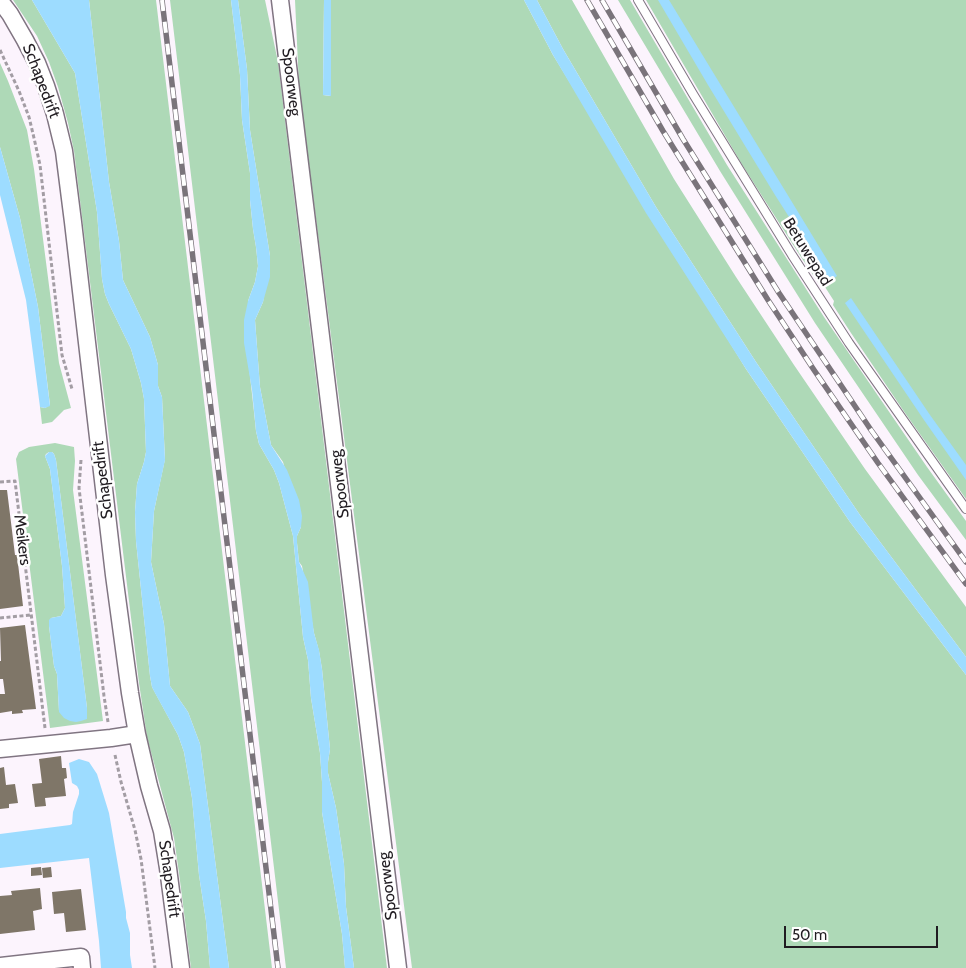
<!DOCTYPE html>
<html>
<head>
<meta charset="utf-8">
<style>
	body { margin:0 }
	#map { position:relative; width:966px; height:968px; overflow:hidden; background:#fcf4fd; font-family:Cabin,sans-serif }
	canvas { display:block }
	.scale { position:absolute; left:784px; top:926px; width:154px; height:22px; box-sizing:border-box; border:2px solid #201c21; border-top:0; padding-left:6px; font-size:15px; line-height:18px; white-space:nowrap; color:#201c21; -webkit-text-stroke:4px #fff; paint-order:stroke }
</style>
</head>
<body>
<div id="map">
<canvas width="966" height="968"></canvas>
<div class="scale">50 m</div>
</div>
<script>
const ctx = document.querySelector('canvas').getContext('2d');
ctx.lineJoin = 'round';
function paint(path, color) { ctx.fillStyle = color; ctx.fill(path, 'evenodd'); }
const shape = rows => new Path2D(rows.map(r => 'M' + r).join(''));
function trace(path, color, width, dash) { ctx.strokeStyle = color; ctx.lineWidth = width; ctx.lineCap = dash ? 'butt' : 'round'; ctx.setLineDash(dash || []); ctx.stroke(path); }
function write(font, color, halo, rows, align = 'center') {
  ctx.font = font + ' Cabin,sans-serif'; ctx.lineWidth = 5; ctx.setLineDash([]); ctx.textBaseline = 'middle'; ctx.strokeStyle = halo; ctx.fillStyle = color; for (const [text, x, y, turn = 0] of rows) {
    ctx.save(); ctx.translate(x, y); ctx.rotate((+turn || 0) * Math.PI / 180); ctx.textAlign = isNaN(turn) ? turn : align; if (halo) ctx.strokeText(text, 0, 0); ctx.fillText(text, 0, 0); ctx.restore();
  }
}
paint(shape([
	[13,0,32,0,75,73,97,212,102,279,105,294,109,304,131,349,141,383,144,399,146,452,144,462,137,484,135,512,136,541,150,676,152,687,178,735,184,752,192,798,199,875,206,921,210,968,191,968,179,873,174,838,147,737,139,683,74,151,68,123,58,87,49,62,37,36],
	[89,0,156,0,272,968,229,968,200,744,188,712,170,686,164,624,151,562,154,511,165,459,162,397,158,386,158,365,150,337,123,280,119,241,109,182],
	[170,0,231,0,240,75,242,120,250,173,250,200,253,229,256,247,258,266,255,282,248,301,249,367,254,412,256,431,259,444,274,470,279,483,293,536,303,637,308,660,311,698,320,753,322,782,322,812,342,934,345,968,286,968],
	[238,0,265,0,278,62,387,968,354,968,346,907,344,864,336,808,328,773,328,762,330,749,322,669,319,651,314,633,302,566,299,562,297,543,297,536,301,527,283,462,271,445,260,387,255,320,263,302,270,256,250,130,247,69],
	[295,0,324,0,323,95,330,96,331,0,524,0,553,55,746,369,850,522,966,675,966,968,412,968,299,86],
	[537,0,572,0,674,179,736,277,794,365,865,469,966,607,966,657,860,515,756,362,656,207,563,49],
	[618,0,630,0,727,165,824,317,927,467,966,521,966,540,918,475,815,323,720,171],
	[646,0,966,0,966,499,905,413,851,333,833,305,834,301,825,287,819,284,797,251,741,163],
	[0,63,8,81,27,130,34,169,59,363,71,408,64,410,52,422,42,424,40,407,45,408,50,405,38,307,20,218,0,147],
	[55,443,74,447,75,461,73,490,103,721,50,728,16,459,19,452,29,447],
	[49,452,52,452,54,454,56,460,87,708,59,711,57,674,54,666,49,626,51,618,61,616,65,608,62,566,50,469,45,456,46,454]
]), '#aed9b7');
paint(shape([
	[32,0,89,0,109,182,119,241,123,280,150,337,158,365,158,386,162,397,165,460,154,511,151,562,164,624,170,686,188,712,200,744,229,968,210,968,206,921,199,875,192,798,184,752,178,735,155,693,152,687,150,676,136,541,135,512,137,484,144,462,146,452,144,399,141,383,131,349,109,304,105,294,102,279,97,212,75,73],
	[231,0,238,0,247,69,250,130,270,256,270,277,263,302,255,320,260,387,271,445,287,470,299,500,302,516,301,527,297,536,297,543,299,562,308,582,314,633,319,650,322,669,330,749,328,762,328,773,336,808,344,864,346,907,354,968,345,968,342,934,322,812,322,782,320,753,311,698,308,660,303,637,293,536,279,483,274,470,259,444,256,431,252,390,244,343,244,320,248,301,255,282,258,266,256,247,253,229,250,200,250,173,242,120,240,75],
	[324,0,331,0,331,96,323,95],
	[524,0,537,0,563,49,656,207,756,362,860,515,966,657,966,675,850,522,746,369,646,213,553,55],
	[658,0,669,0,837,276,830,281,775,195,708,85],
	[0,147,20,218,38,307,50,406,45,408,40,407,26,300,0,195],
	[851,298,930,415,966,465,966,480,924,420,845,303],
	[49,452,52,452,54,454,56,460,87,708,87,719,81,721,76,722,70,721,64,718,59,712,57,674,54,666,49,626,49,620,51,618,61,616,65,608,62,566,50,469,45,456],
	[79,759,89,762,97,774,109,813,126,912,126,918,130,933,130,955,132,968,101,968,99,941,89,858,0,868,0,834,70,825,72,824,73,812,79,794,79,790,77,786,72,783,69,763]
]), '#9ddcff');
paint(shape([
	[0,490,7,490,15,555,17,555,23,606,0,609],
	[25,625,36,709,22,710,23,713,12,714,12,711,0,713,0,694,5,694,3,679,0,679,0,661,1,661,0,628],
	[61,756,62,768,66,768,67,778,64,779,66,796,45,798,46,806,35,807,32,784,42,783,39,759],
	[4,767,6,785,15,784,18,803,9,804,9,808,0,809,0,768],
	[41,867,42,875,31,876,31,868],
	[51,867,52,877,43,878,42,868],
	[40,888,42,909,33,911,35,930,0,934,0,896,12,895,11,891],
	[81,889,86,930,66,932,64,913,54,914,52,892]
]), '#7f7668');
const service = shape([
	[638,0,693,94,792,255,849,343,966,509]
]);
const minor = shape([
	[280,0,398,968],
	[0,1,10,14,25,40,37,63,46,86,55,114,64,151,73,222,114,575,130,693,137,734,149,786,162,831,168,868,181,968],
	[0,749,111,738,137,734],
	[0,966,81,957,82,968]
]);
trace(service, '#807582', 10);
trace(minor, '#807582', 19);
trace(shape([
	[0,50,19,91,29,117,34,138,40,165,62,355,72,389],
	[81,460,79,488,104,696,108,722],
	[0,482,15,481,45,728],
	[0,618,31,615],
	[115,755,121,782,135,830,141,859,155,968]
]), '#a39da4', 3, [4, 2.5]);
trace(service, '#fff', 8);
trace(minor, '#fff', 16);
const rail = shape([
	[162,0,278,968],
	[587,0,663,131,768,300,814,370,878,463,966,584],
	[602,0,683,139,779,293,871,430,966,562]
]);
trace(rail, '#7a747b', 5.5);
trace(rail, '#fff', 4, [11]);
write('16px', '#201c21', '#fff', [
	["Schapedrift",41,81,69],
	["Spoorweg",291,82,83],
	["Betuwepad",807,252,58],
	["Schapedrift",103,480,-97],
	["Spoorweg",340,484,-97],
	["Meikers",22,540,83],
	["Schapedrift",169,879,82],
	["Spoorweg",388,886,-97]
]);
</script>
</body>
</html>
